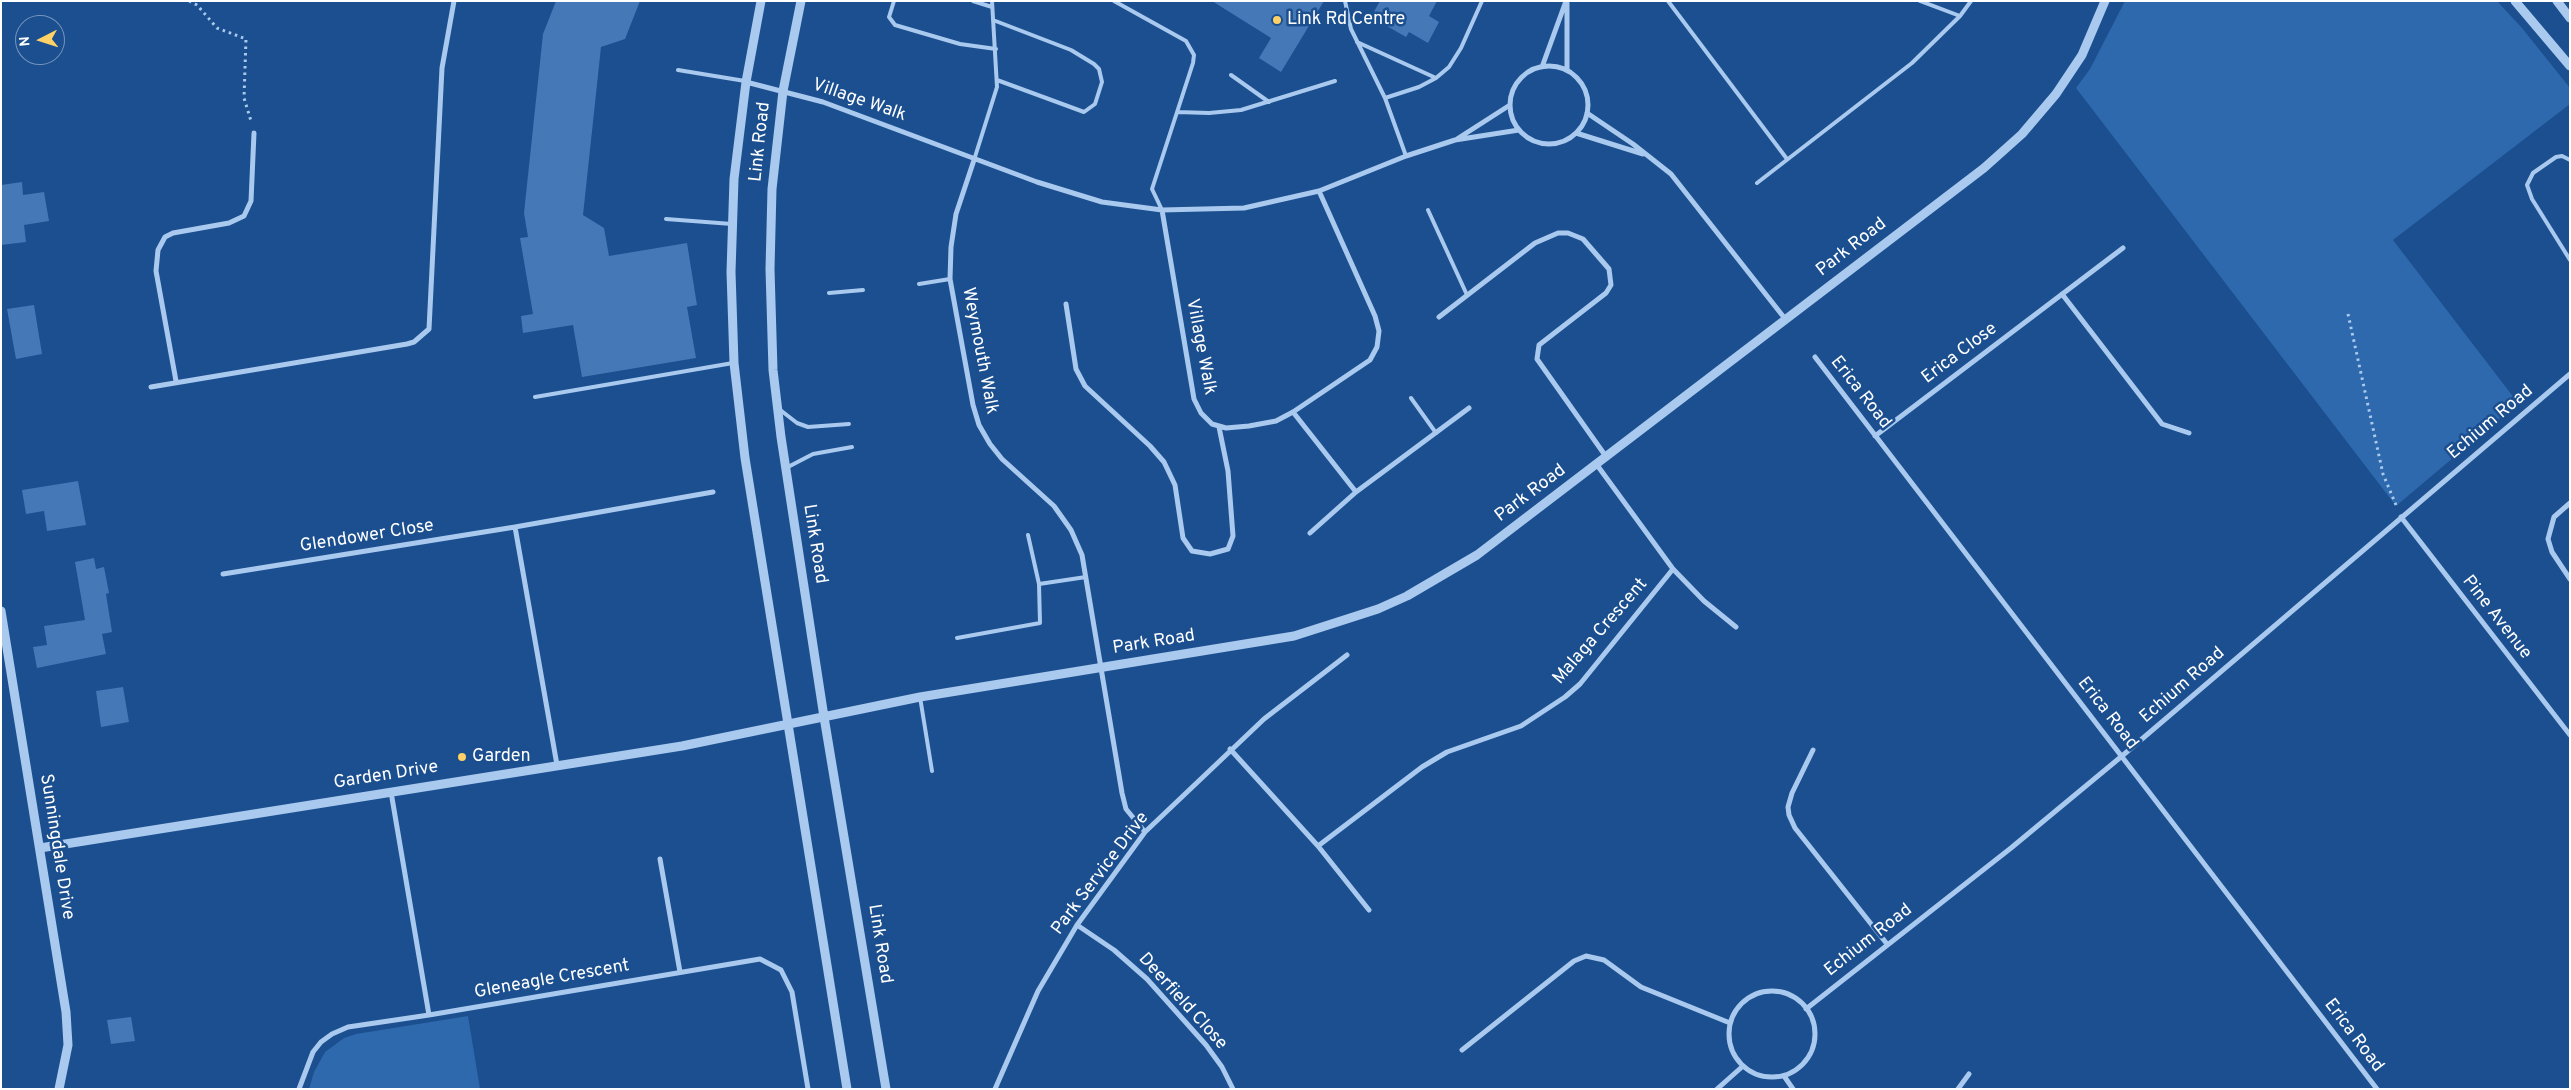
<!DOCTYPE html>
<html>
<head>
<meta charset="utf-8">
<style>
	body { margin:0 }
	#map { position:relative; width:2571px; height:1090px; overflow:hidden; background:#1b4f8f; font-family:Overpass,sans-serif }
	canvas { display:block }
	.frame { position:absolute; inset:0; border:2px solid #fff; pointer-events:none }
	.north { position:absolute; left:15px; top:15px; width:50px; height:50px; box-sizing:border-box; background:#1b4f8f; border:1px solid #7695bc; border-radius:50%; rotate:265deg; font-size:14px; font-weight:700; line-height:20px; text-align:center; color:#fff }
	.north::after { content:''; display:block; margin:auto; width:18px; height:22px; background:#ffd166; clip-path:polygon(50% 0,100% 100%,50% 72%,0 100%) }
</style>
</head>
<body>
<div id="map">
<canvas width="2571" height="1090"></canvas>
<div class="frame"></div>
<div class="north">N</div>
</div>
<script>
const ctx = document.querySelector('canvas').getContext('2d');
ctx.lineJoin = 'round';
function paint(path, color) { ctx.fillStyle = color; ctx.fill(path, 'evenodd'); }
const shape = rows => new Path2D(rows.map(r => 'M' + r).join(''));
function trace(path, color, width, dash) { ctx.strokeStyle = color; ctx.lineWidth = width; ctx.lineCap = dash ? 'butt' : 'round'; ctx.setLineDash(dash || []); ctx.stroke(path); }
function write(font, color, halo, rows, align = 'center') {
  ctx.font = font + ' Overpass,sans-serif'; ctx.lineWidth = 5; ctx.setLineDash([]); ctx.textBaseline = 'middle'; ctx.strokeStyle = halo; ctx.fillStyle = color; for (const [text, x, y, turn = 0] of rows) {
    ctx.save(); ctx.translate(x, y); ctx.rotate((+turn || 0) * Math.PI / 180); ctx.textAlign = isNaN(turn) ? turn : align; if (halo) ctx.strokeText(text, 0, 0); ctx.fillText(text, 0, 0); ctx.restore();
  }
}
paint(shape([
	[2125,1,2497,1,2522,28,2570,88,2570,104,2393,240,2518,403,2396,506,2076,88,2090,69],
	[468,1016,480,1089,309,1089,314,1072,325,1052,344,1038,356,1034]
]), '#2e69ad');
paint(shape([
	[556,1,640,1,625,39,601,47,583,215,604,228,609,256,687,243,697,305,687,307,696,358,582,377,573,325,523,333,521,316,533,314,520,238,528,237,524,213,543,34],
	[1212,1,1324,1,1281,72,1259,58,1271,38],
	[1380,1,1437,1,1429,16,1439,22,1428,43,1409,32,1406,37,1371,17],
	[22,182,23,195,44,192,49,221,24,225,26,242,1,245,1,185],
	[34,305,42,354,16,359,7,309],
	[78,481,86,525,47,531,44,511,26,514,22,490],
	[94,558,96,569,104,567,109,593,106,594,112,632,102,634,106,654,37,668,33,647,47,645,44,626,85,620,75,562],
	[123,687,129,722,101,727,96,691],
	[131,1017,135,1041,111,1044,107,1020]
]), '#4478b7');
trace(shape([
	[189,1,197,5,217,28,246,39,244,98,251,121],
	[2348,314,2383,474,2396,505]
]), '#a9c9ee', 3, [2.5, 4]);
trace(shape([
	[894,1,889,17,895,25,960,44,996,49],
	[973,1,992,7],
	[1114,1,1186,41,1194,55,1193,63,1152,189,1162,210],
	[1345,1,1351,29,1385,98,1406,156],
	[1668,1,1787,159],
	[1920,1,1960,16,1971,1],
	[993,20,1071,50,1094,64,1099,69,1102,82,1095,104,1084,112,997,80],
	[1357,42,1436,78],
	[678,70,745,81],
	[1231,75,1269,102],
	[1385,98,1419,87,1436,78,1449,67,1461,48,1482,1],
	[1177,112,1209,113,1241,110,1335,81],
	[974,160,997,87,992,1],
	[2570,160,2562,156,2556,157,2533,173,2527,185,2532,199,2570,260],
	[1757,183,1912,63,1960,16],
	[1428,210,1467,295],
	[666,219,732,224],
	[919,284,950,279],
	[829,293,863,290],
	[535,397,733,363],
	[1411,398,1436,433],
	[779,409,797,423,808,427,849,424],
	[786,468,813,454,852,447],
	[1039,584,1086,577],
	[957,638,1040,623,1039,584,1028,535],
	[920,697,932,771]
]), '#a9c9ee', 4);
trace(shape([
	'1510 105a39 39 0 1 1 78 0a39 39 0 1 1-78 0Z',
	[1542,67,1566,1],
	[1567,70,1567,3],
	[746,82,823,102,1037,182,1102,202,1162,210,1244,208,1319,191,1406,156,1455,140,1519,130],
	[1587,113,1633,144,1671,174,1786,320],
	[1576,133,1643,154],
	[1457,139,1510,105],
	[974,160,956,214,951,247,950,279,973,405,979,425,990,444,1002,459,1054,506,1071,530,1082,555,1122,793,1126,809,1145,832],
	[1162,210,1194,399,1201,413,1212,424,1226,428,1249,426,1276,421,1293,412,1370,360,1377,347,1379,331,1375,316,1319,191],
	[2062,294,2162,424,2189,433],
	[1066,304,1076,369,1085,386,1150,446,1164,462,1175,485,1183,538,1192,551,1210,554,1228,549,1233,536,1228,471,1219,427],
	[1439,317,1535,243,1558,233,1568,233,1583,239,1609,269,1611,285,1606,293,1539,345,1537,359,1607,458],
	[1815,357,2377,1089],
	[176,381,156,271,158,250,165,237,173,233,229,223,244,216,251,201,254,133],
	[151,387,407,344,414,342,429,329,442,68,454,1],
	[1293,412,1356,492],
	[1875,436,2123,248],
	[2570,503,2554,517,2548,539,2552,552,2570,579],
	[2401,517,2570,735],
	[515,527,557,765],
	[1310,533,1356,492,1469,408],
	[1673,569,1704,601,1736,627],
	[223,574,515,527,713,492],
	[1230,749,1318,846,1422,767,1447,752,1521,726,1565,697,1580,684,1673,569,1597,465],
	[1813,750,1792,793,1788,807,1789,815,1795,828,1887,944],
	[391,792,429,1015,760,959,781,970,792,992,808,1089],
	[1318,846,1369,910],
	[660,859,680,972],
	[1077,925,1114,950,1147,979,1206,1045,1222,1067,1233,1089],
	'1729 1034a43 43 0 1 1 86 0a43 43 0 1 1-86 0Z',
	[1806,1009,2011,848,2122,756,2570,374],
	[1462,1050,1574,961,1586,956,1604,960,1641,987,1730,1023],
	[1784,1076,1793,1089],
	[299,1089,313,1052,321,1042,332,1034,348,1027,429,1015],
	[995,1089,1038,991,1077,925,1145,832,1264,719,1347,655],
	[1717,1089,1743,1066],
	[1958,1089,1969,1074]
]), '#a9c9ee', 5);
trace(shape([
	[761,1,746,82,734,179,731,272,734,363,745,458,847,1089],
	[801,1,783,91,772,189,770,269,773,370,781,437,824,717,886,1089],
	[2515,1,2570,66],
	[2557,1,2570,18],
	[1,611,66,1012,68,1045,59,1089],
	[40,848,682,746,920,697,1294,636,1378,609,1407,596,1477,555,1984,168,2022,134,2056,94,2082,55,2105,1]
]), '#a9c9ee', 9);
for (const [x, y, r, color] of [
	[1277,20,5,"#ffd166"],
	[462,757,5,"#ffd166"]
]) { const dot = new Path2D(); dot.arc(x, y, r, 0, 2 * Math.PI); ctx.fillStyle = color; ctx.fill(dot); trace(dot, '#1b4f8f', 2); }
write('18px', '#fff', '#1b4f8f', [
	["Link Rd Centre",1287,20],
	["Garden",472,757]
], 'left');
write('18px', '#fff', '#1b4f8f', [
	["Village Walk",859,101,19],
	["Link Road",761,142,-84],
	["Park Road",1852,248,-38],
	["Village Walk",1200,347,79],
	["Weymouth Walk",979,351,79],
	["Erica Close",1960,354,-37],
	["Erica Road",1860,393,52],
	["Echium Road",2491,423,-40],
	["Park Road",1531,494,-37],
	["Glendower Close",367,537,-9],
	["Link Road",814,544,81],
	["Pine Avenue",2496,618,52],
	["Malaga Crescent",1601,632,-49],
	["Park Road",1154,643,-9],
	["Echium Road",2183,686,-41],
	["Erica Road",2107,714,52],
	["Garden Drive",386,776,-9],
	["Sunningdale Drive",56,847,81],
	["Park Service Drive",1101,874,-53],
	["Echium Road",1869,941,-38],
	["Link Road",879,944,81],
	["Gleneagle Crescent",552,980,-10],
	["Deerfield Close",1182,1002,48],
	["Erica Road",2353,1036,53]
]);
</script>
</body>
</html>
